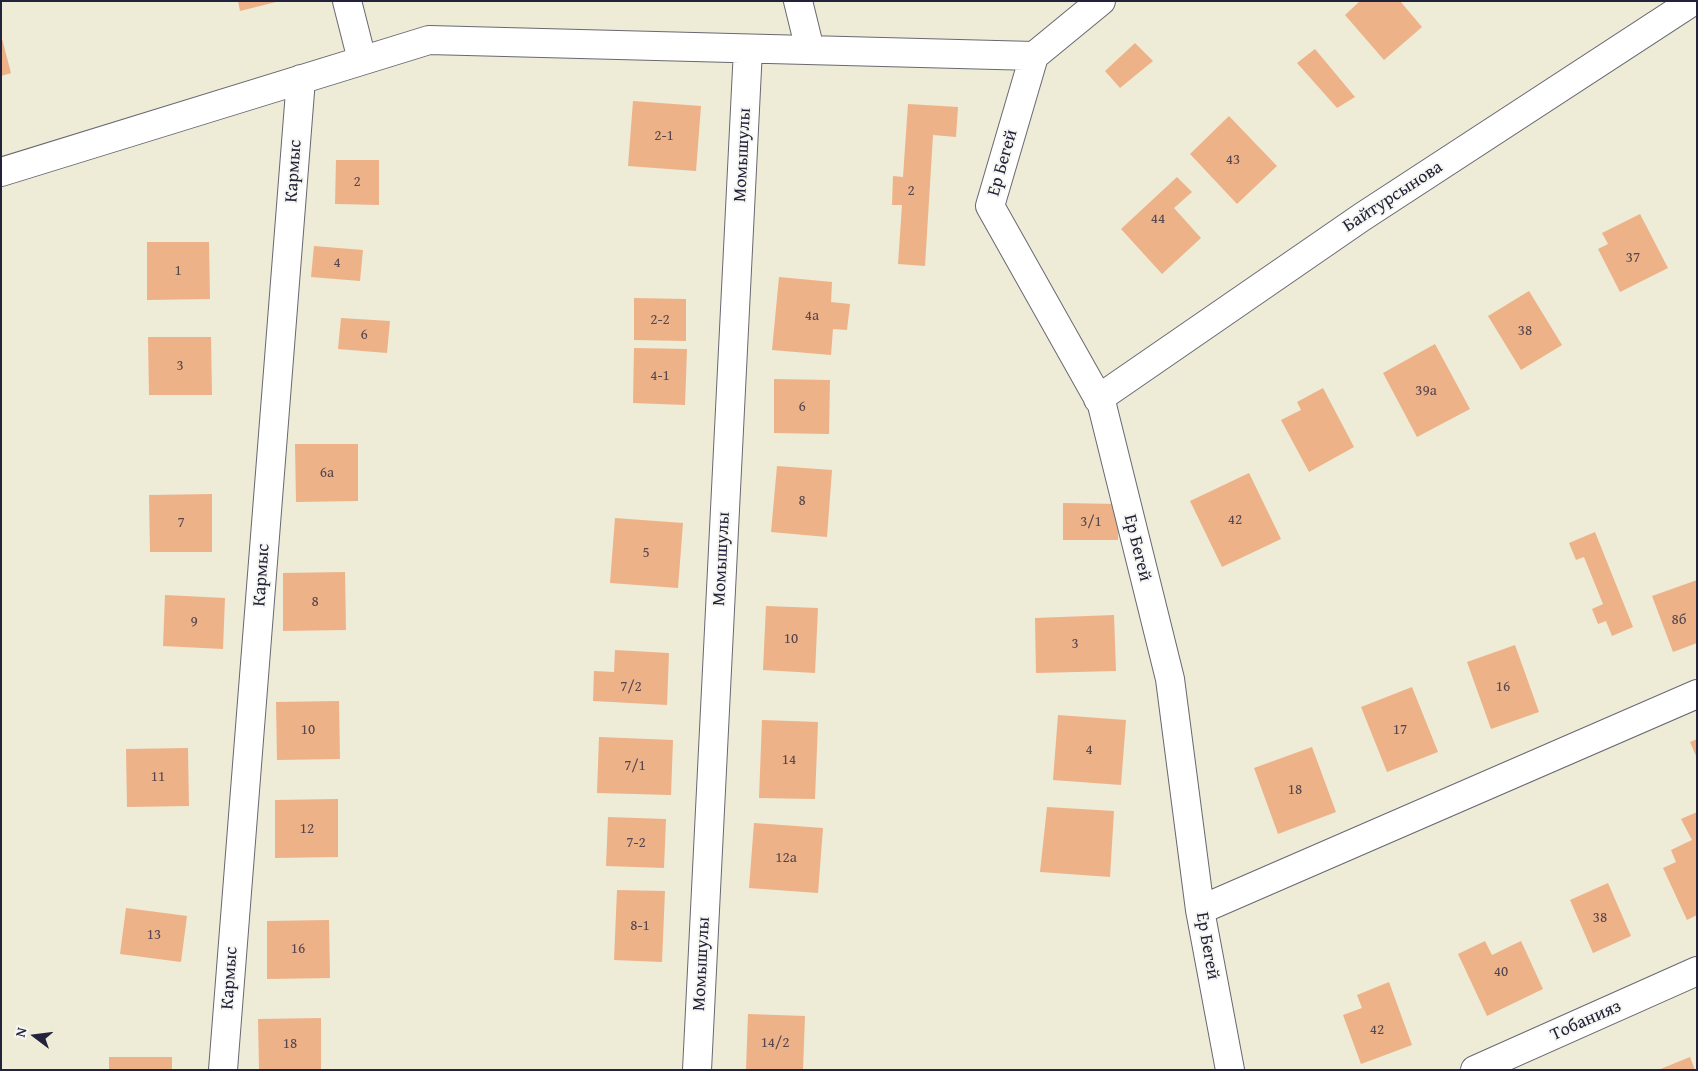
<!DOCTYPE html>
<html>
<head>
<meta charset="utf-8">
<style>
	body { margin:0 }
	#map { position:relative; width:1698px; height:1071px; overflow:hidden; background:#eeebd7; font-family:"Gentium Book Plus",serif }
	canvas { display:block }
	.frame { position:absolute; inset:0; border:2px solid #22223b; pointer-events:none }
	.north { position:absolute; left:10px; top:1011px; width:50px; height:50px; -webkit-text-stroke:4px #f6f6f2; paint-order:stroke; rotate:285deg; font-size:14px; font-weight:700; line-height:20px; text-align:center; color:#22223b }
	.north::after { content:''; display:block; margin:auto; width:18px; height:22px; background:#22223b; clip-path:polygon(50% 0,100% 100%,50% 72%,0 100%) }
</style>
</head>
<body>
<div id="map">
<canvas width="1698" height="1071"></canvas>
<div class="frame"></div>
<div class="north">N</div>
</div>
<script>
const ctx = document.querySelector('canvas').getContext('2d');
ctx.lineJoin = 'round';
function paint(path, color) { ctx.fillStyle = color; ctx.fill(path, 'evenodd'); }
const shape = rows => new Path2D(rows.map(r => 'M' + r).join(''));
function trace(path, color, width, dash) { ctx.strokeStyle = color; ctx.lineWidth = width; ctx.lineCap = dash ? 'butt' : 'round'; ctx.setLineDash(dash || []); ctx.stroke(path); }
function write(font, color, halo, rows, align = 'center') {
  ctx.font = font + ' "Gentium Book Plus",serif'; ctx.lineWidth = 4; ctx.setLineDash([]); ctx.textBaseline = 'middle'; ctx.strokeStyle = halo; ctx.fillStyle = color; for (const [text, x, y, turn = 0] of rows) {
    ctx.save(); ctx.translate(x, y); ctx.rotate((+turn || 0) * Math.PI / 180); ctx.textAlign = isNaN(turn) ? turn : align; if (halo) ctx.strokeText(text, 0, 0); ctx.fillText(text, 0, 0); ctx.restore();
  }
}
paint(shape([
	[238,1,276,1,276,2,240,11],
	[1360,1,1400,1,1422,27,1384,60,1345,15],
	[1,35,11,73,1,76],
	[1135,43,1153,61,1120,88,1105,71],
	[1315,49,1355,97,1337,108,1297,63],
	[633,101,701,106,696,171,628,166],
	[908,104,958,107,956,137,933,135,925,266,898,264,902,205,892,205,893,176,903,177],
	[1229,116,1277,166,1237,204,1190,154],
	[336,160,379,160,379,205,335,204],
	[1177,177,1192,192,1174,208,1201,238,1162,274,1121,229],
	[1640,214,1668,268,1620,292,1598,249,1608,244,1602,233],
	[147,242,209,242,210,299,147,300],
	[314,246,363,250,360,281,311,277],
	[779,277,832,282,831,302,850,304,847,330,833,329,831,355,772,350],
	[1529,291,1562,345,1521,370,1488,316],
	[634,298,686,299,686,341,634,340],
	[341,318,390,321,387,353,338,349],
	[148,337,211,337,212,395,149,395],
	[1435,344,1470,409,1417,437,1383,373],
	[634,348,687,349,685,405,633,403],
	[774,379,830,380,829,434,774,433],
	[1323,388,1354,447,1309,472,1281,420,1301,410,1297,402],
	[295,444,358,444,358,501,296,502],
	[777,466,832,470,827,537,771,532],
	[1249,473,1281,539,1222,567,1190,501],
	[212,494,212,552,150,552,149,495],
	[1063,503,1119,504,1118,540,1063,540],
	[615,518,683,523,678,588,610,583],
	[1595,532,1633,627,1612,636,1606,621,1598,624,1592,609,1603,604,1584,557,1576,560,1569,543],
	[345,572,346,630,283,631,283,573],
	[1697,580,1697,643,1673,652,1652,596],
	[165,595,225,598,223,649,163,646],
	[766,606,818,608,815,673,763,670],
	[1114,615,1116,671,1036,673,1035,618],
	[1515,645,1539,712,1491,729,1467,662],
	[615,650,669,653,667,705,593,701,594,671,614,672],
	[1412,687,1438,752,1387,772,1361,707],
	[339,701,340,759,277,760,276,702],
	[1058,715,1126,720,1121,785,1053,780],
	[762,720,818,722,815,799,759,798],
	[599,737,673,740,671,795,597,793],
	[1697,739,1697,758,1690,742],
	[1312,747,1336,812,1278,834,1254,768],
	[188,748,189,806,127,807,126,749],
	[338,799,338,857,275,858,275,800],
	[1047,807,1114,811,1110,877,1040,872],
	[1697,812,1697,915,1687,920,1663,868,1676,862,1671,850,1692,840,1681,819],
	[608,817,666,819,664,868,606,866],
	[754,823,823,828,818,893,749,888],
	[1608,883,1631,936,1593,953,1570,900],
	[617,890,665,891,662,962,614,960],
	[126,908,187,916,181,962,120,954],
	[329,920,330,978,267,979,267,921],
	[1485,941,1492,955,1521,941,1543,989,1487,1016,1458,954],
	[1389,982,1412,1045,1361,1064,1343,1015,1362,1008,1357,995],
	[748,1014,805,1016,803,1070,746,1070],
	[321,1018,321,1070,259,1070,258,1019],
	[109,1057,172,1057,172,1070,109,1070],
	[1690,1057,1695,1070,1658,1070]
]), '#eeb289');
const minor = shape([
	[347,1,362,60],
	[798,1,810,50],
	[1034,56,990,206,1102,405,1170,679,1200,910,1230,1070],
	[1,172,429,40,1034,56,1101,1],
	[1098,399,1362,217,1693,1],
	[1200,910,1697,694],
	[223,1070,301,79],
	[697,1070,748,49],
	[1475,1070,1697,971]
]);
trace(minor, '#696872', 30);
trace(minor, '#fff', 28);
write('15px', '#55464e', null, [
	["2-1",664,136],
	["43",1233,160],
	["2",357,182],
	["2",911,191],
	["44",1158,219],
	["37",1633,258],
	["4",337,263],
	["1",178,271],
	["4а",812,316],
	["2-2",660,320],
	["38",1525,331],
	["6",364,335],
	["3",180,366],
	["4-1",660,376],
	["39а",1426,391],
	["6",802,407],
	["6а",327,473],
	["8",802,501],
	["42",1235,520],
	["3/1",1091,522],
	["7",181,523],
	["5",646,553],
	["8",315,602],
	["8б",1679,620],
	["9",194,622],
	["10",791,639],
	["3",1075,644],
	["7/2",631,687],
	["16",1503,687],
	["10",308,730],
	["17",1400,730],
	["4",1089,750],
	["14",789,760],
	["7/1",635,766],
	["11",158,777],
	["18",1295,790],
	["12",307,829],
	["7-2",636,843],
	["12а",786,858],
	["38",1600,918],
	["8-1",640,926],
	["13",154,935],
	["16",298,949],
	["40",1501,972],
	["42",1377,1030],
	["14/2",775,1043],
	["18",290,1044]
]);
write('18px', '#22223b', '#f6f6f2', [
	["Момышулы",743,155,-87],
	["Ер Бегей",1003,163,-74],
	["Кармыс",294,171,-86],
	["Байтурсынова",1393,197,-33],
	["Ер Бегей",1137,548,76],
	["Момышулы",722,559,-87],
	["Кармыс",262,575,-86],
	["Ер Бегей",1207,946,80],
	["Момышулы",702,964,-87],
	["Кармыс",230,978,-86],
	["Тобанияз",1586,1021,-24]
]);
</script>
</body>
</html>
